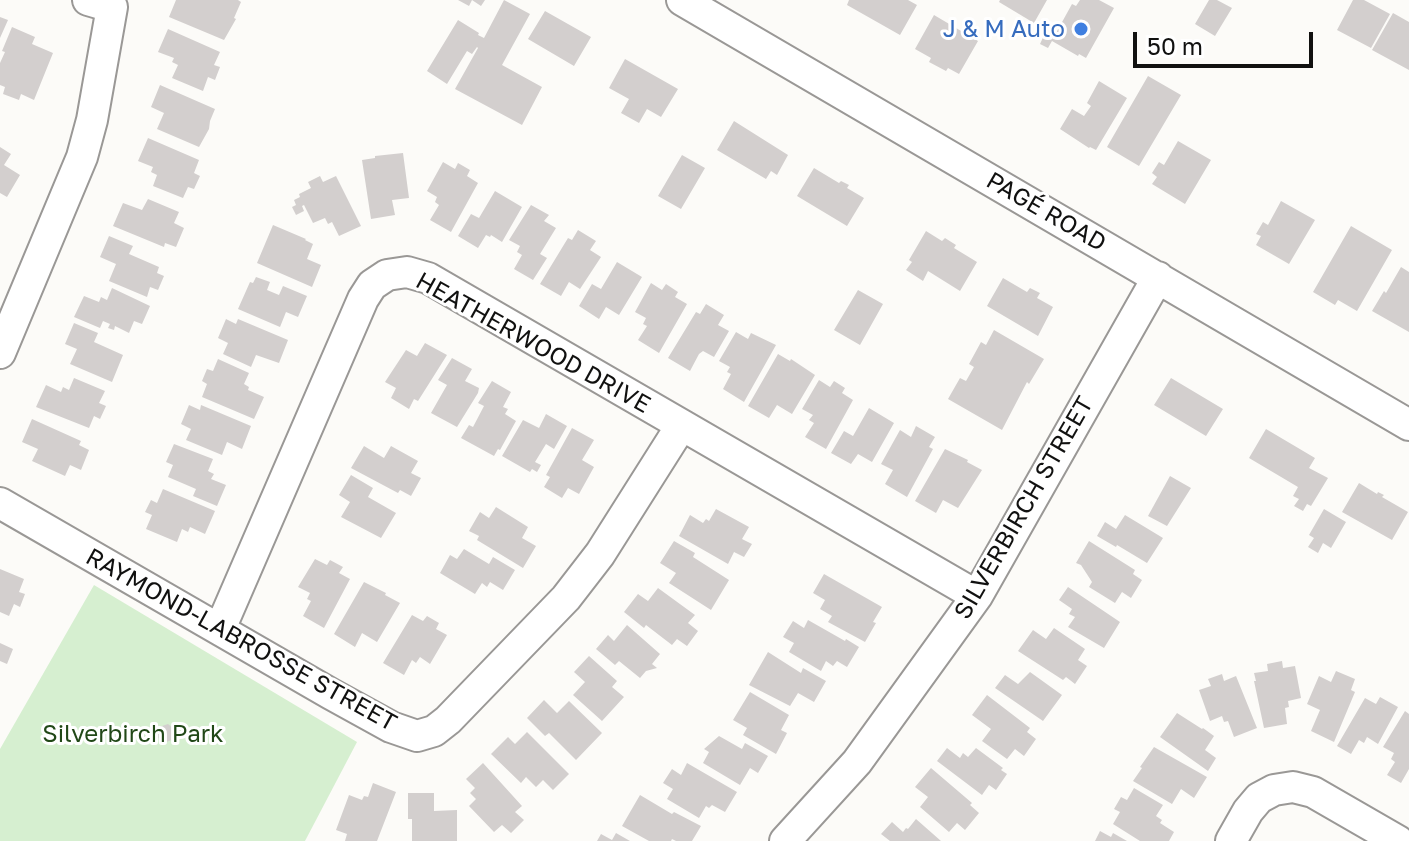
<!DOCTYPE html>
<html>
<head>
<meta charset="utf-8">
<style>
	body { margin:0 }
	#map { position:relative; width:1409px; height:841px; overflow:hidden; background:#fcfbf8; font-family:"Golos Text",sans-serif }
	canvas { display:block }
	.scale { position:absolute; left:1133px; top:32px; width:180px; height:36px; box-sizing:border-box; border:4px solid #111110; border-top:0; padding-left:10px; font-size:24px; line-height:28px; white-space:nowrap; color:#111110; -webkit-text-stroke:6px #fff; paint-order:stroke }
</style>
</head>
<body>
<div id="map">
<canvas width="1409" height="841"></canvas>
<div class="scale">50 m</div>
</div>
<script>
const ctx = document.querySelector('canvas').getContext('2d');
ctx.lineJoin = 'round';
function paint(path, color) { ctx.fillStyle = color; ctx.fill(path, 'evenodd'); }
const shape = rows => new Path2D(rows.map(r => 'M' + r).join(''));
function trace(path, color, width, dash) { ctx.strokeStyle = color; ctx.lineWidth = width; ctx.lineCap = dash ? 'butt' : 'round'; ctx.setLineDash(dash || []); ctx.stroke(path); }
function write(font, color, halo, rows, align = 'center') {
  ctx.font = font + ' "Golos Text",sans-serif'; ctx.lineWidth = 6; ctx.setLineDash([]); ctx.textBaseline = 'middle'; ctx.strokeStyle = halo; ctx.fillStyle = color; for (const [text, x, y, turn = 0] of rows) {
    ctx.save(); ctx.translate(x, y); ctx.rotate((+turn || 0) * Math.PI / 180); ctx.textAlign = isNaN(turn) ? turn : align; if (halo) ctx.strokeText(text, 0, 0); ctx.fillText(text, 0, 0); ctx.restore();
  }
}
paint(shape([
	[94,585,357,742,305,841,0,841,0,749]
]), '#d6efd0');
paint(shape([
	[176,0,238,0,241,2,234,18,236,19,224,40,169,17],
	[458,0,485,0,481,6,472,0,469,6],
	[504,0,530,14,502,65,542,87,522,125,455,89,478,48,477,47,472,54,467,51,447,84,427,71,458,20,479,33,478,35,484,38],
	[849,0,908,0,917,5,900,35,847,5],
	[1000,0,1047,0,1034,23,999,2],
	[1080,0,1099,0,1114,8,1086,58,1079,54,1078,56,1052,41,1048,48,1040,44,1047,29,1056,33,1072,4,1076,6],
	[1209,0,1217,0,1232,8,1215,36,1195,24],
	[1353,0,1364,0,1390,14,1371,48,1337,30],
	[545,11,591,37,574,66,528,39],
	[1393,13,1409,22,1409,70,1372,50],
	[934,15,978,41,959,74,948,68,946,71,929,62,931,58,915,49],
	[0,17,8,20,0,38],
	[12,27,35,37,32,44,53,53,34,100,21,94,19,100,3,94,5,87,0,85,0,63,5,52,2,51],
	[168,29,220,52,214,65,220,67,215,80,208,77,203,91,172,78,178,65,172,62,174,58,158,52],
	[625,59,678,89,661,117,647,109,639,123,621,113,629,99,609,88],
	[1148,76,1181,95,1139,166,1107,147],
	[1099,81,1127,98,1096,150,1090,147,1089,148,1060,129,1072,109,1084,116,1091,106,1087,103],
	[160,85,215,109,210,121,209,129,199,147,157,129,164,113,151,107],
	[734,121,788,155,777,175,771,171,766,179,717,150],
	[148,138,199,160,194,173,200,176,194,189,188,187,183,198,153,186,157,175,151,172,153,167,138,161],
	[1178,141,1211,160,1185,204,1152,184,1157,177,1152,173,1159,162,1164,165],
	[0,147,11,154,4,165,20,175,7,197,0,193],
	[403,153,409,198,392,200,395,215,371,219,362,160,375,158,375,156],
	[682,155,705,168,681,209,658,196],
	[443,162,455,169,458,163,470,170,467,176,478,183,451,232,430,220,439,205,435,202,437,197,427,191],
	[814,168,839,183,841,181,849,185,847,188,864,198,847,226,797,196],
	[320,176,323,182,336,176,361,226,339,236,332,222,328,224,325,218,313,223,304,205,302,206,304,211,296,215,292,207,296,205,294,200,300,197,299,194,311,188,308,182],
	[495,191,522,207,502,242,491,235,490,237,486,235,478,248,458,236,471,214,479,218],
	[148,199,179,212,174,223,184,228,176,247,165,243,164,247,113,226,123,203,142,210],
	[1281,201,1315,220,1289,264,1256,245,1261,236,1256,234,1263,222,1268,225],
	[531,205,549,215,544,221,556,228,540,254,547,258,533,280,514,269,522,255,517,252,520,246,509,240],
	[273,225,306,239,305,240,313,244,307,259,321,265,312,287,257,263],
	[1351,226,1392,250,1357,311,1338,300,1335,305,1313,292],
	[578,230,596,241,590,250,601,257,580,289,569,282,561,296,540,284,568,238,572,240],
	[926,231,942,241,945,238,956,245,954,248,977,262,960,291,928,271,923,281,906,270,912,262,909,260],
	[109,236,133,246,129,254,159,267,157,273,164,276,158,290,150,287,147,297,109,281,116,264,100,257],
	[617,262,642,277,619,315,606,307,599,319,579,306,592,284,601,289],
	[1401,267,1409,272,1409,332,1372,311,1384,291,1386,293],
	[256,277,270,282,267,290,279,295,283,286,307,296,298,317,286,312,280,327,238,309,250,282,253,283],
	[1003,278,1027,292,1030,288,1040,293,1037,298,1053,307,1038,336,987,306],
	[651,283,662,290,666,284,678,292,675,297,687,304,659,353,638,340,647,326,643,324,646,318,635,312],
	[112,288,150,306,142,324,134,321,129,333,115,326,114,330,108,328,110,324,103,321,100,328,74,317,84,296,99,302,101,297,107,300],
	[858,290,883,304,860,345,834,330],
	[706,304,724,315,718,325,729,331,714,357,703,351,699,354,690,371,668,358,696,312,700,314],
	[226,319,236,324,238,319,288,340,279,363,256,355,251,367,223,354,228,343,218,338],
	[74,323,98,333,94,342,123,355,112,382,70,364,77,349,65,344],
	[994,330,1044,359,1029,384,1027,382,1002,430,948,399,960,378,966,381,974,367,969,364,981,342,986,345],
	[736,332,748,339,751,333,776,345,744,402,723,389,731,374,727,372,730,367,719,361],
	[425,343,447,355,418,401,414,399,409,409,391,398,396,388,385,382,406,350,417,356],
	[778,354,790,361,791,359,815,375,792,414,777,405,769,418,748,406],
	[452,358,472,369,465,381,479,388,478,393,457,427,431,413,447,385,438,380],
	[218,359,249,373,244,384,249,387,248,390,264,397,254,419,202,397,207,384,202,381,207,369,213,371],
	[74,378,105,391,99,403,106,406,100,419,94,416,89,428,36,407,46,385,61,392,63,387,69,390],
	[1171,378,1223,409,1206,436,1154,405],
	[819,380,830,387,834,381,845,388,842,393,853,400,826,449,805,437,814,423,809,420,813,415,802,409],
	[492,381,511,392,503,407,508,409,505,414,516,421,500,450,498,449,494,456,461,438,469,425,473,427,484,406,478,403],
	[189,405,200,410,201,405,251,426,242,449,227,442,222,455,186,440,191,429,181,424],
	[869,408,894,423,872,462,858,454,851,464,831,453,844,431,853,436],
	[546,414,567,426,554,449,546,444,535,462,541,465,537,472,532,469,530,472,502,456,523,420,539,428],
	[32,419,81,441,79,445,89,450,81,470,70,465,65,476,32,461,38,449,22,442],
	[916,426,935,437,929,447,933,449,907,497,885,484,893,470,881,464,900,430,911,437],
	[572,428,594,440,582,460,594,467,579,494,568,488,562,498,544,487,550,477,546,475],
	[1266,429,1315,458,1309,468,1328,478,1311,506,1307,504,1303,511,1294,506,1299,499,1293,496,1298,487,1249,458],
	[174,444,213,459,208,471,214,474,211,479,226,485,217,506,193,496,196,489,168,477,173,465,166,462],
	[364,446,384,458,391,446,418,461,411,473,421,478,411,496,400,490,398,493,351,468],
	[945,449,968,460,967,462,982,470,958,508,943,500,936,513,915,501],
	[351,475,373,488,368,497,396,513,381,538,341,517,350,502,339,495],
	[1170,476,1191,488,1167,526,1148,516],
	[1359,483,1377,494,1378,492,1384,495,1382,497,1408,512,1392,540,1342,512],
	[163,489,215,511,205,534,190,527,188,532,182,529,177,542,146,529,152,515,145,512,151,500,157,503],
	[496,507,528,527,522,538,536,546,523,568,477,540,479,536,469,531,480,512,489,518],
	[716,509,749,527,742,539,752,544,744,557,734,552,728,564,679,536,690,515,703,523,706,519,709,521],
	[1324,509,1346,522,1331,548,1323,543,1318,553,1308,547,1314,538,1309,535],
	[1125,515,1163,538,1147,563,1117,545,1116,547,1097,536,1105,522,1116,529],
	[674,541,695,553,693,557,729,580,711,610,669,583,676,573,660,563],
	[1089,541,1135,570,1133,574,1142,580,1131,598,1122,592,1115,603,1089,587,1092,582,1081,565,1076,563],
	[464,549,489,564,493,557,515,570,503,590,490,582,487,587,482,583,475,594,440,573,450,555,457,559],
	[315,559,327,565,330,560,343,567,339,573,350,579,324,628,303,616,311,601,307,599,310,593,298,587],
	[0,569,24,579,19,592,25,594,20,607,14,604,9,616,0,612],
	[824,574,882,607,873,622,876,623,865,642,828,622,832,616,820,609,825,600,813,593],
	[364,582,386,593,385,595,400,603,377,642,362,633,355,647,334,634],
	[1068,587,1120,622,1104,648,1068,627,1075,617,1069,614,1072,609,1059,600],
	[658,588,695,615,688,623,698,631,687,646,677,639,672,645,646,625,644,628,624,612,638,594,648,601],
	[412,615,423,621,427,616,439,623,436,629,447,635,430,664,420,657,416,663,412,660,404,675,383,663],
	[808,620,845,641,846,639,859,647,847,667,837,661,833,666,826,661,821,671,789,652,794,643,783,637,793,621,804,628],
	[627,625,660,654,652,664,657,668,646,671,640,678,619,661,615,665,596,649,608,635,614,641],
	[1054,628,1085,649,1078,660,1087,666,1075,684,1066,677,1063,680,1018,651,1033,630,1046,639],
	[0,643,13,649,7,664,0,661],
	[768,652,801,673,803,668,826,681,814,702,798,693,790,706,749,685],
	[589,656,617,681,612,687,624,697,602,721,573,695,585,682,574,672],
	[1282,661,1283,668,1295,666,1301,698,1288,701,1289,707,1285,708,1287,724,1264,728,1254,681,1256,681,1254,673,1268,671,1267,664],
	[1336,671,1355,679,1351,690,1355,692,1334,742,1311,731,1320,710,1307,704,1319,676,1331,682],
	[1030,672,1062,695,1043,721,995,688,1005,675,1018,684],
	[1222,674,1224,681,1236,676,1257,728,1234,737,1228,721,1224,722,1222,716,1210,721,1199,690,1211,686,1208,679],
	[750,692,789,715,781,730,787,733,776,754,743,735,747,728,733,720],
	[987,695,1030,728,1027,732,1036,739,1024,756,1015,749,1007,759,982,741,991,729,972,715],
	[1380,697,1398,707,1378,744,1367,737,1364,743,1359,740,1351,754,1337,746,1365,698,1376,704],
	[544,700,557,713,569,701,602,733,576,760,549,733,545,736,527,718],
	[1405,711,1409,714,1409,769,1401,783,1387,775,1395,762,1391,759,1394,753,1383,747],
	[1177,713,1202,729,1203,728,1214,736,1205,750,1216,758,1208,771,1160,737],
	[168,724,175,730,174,739,164,743,157,737,159,727],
	[527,732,569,774,553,790,543,780,536,787,526,777,521,783,491,754,508,737,515,744],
	[719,736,742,749,745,743,768,756,758,773,750,768,740,785,703,763,709,752,704,749],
	[1154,747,1207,777,1194,798,1181,789,1172,804,1133,781,1142,768,1140,767],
	[947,748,960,758,963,753,968,757,976,748,1003,768,1001,770,1007,774,996,790,989,785,982,795,937,761],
	[483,763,522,806,515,812,524,820,511,833,502,825,494,832,469,806,476,799,470,793,475,788,466,779],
	[687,763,737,792,725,812,712,805,709,808,706,806,699,818,667,799,673,789,663,783,672,769,681,775],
	[931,768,972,803,970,805,979,813,965,830,957,823,949,832,920,807,928,797,915,787],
	[373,783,396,792,377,841,345,841,347,834,336,830,349,795,362,800,364,796,368,797],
	[1134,788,1163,805,1156,816,1162,820,1160,823,1174,832,1169,841,1140,841,1113,824,1120,812,1114,809,1121,797,1127,800],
	[408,793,434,793,434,811,457,810,457,841,412,841,412,819,408,819],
	[640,795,672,814,674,812,701,826,692,841,676,841,672,839,671,841,649,841,622,826],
	[916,819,941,841,890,841,881,834,892,822,903,832,906,828,908,829],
	[1100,831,1111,837,1113,833,1127,841,1095,841],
	[616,833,630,841,597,841,601,834,612,840]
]), '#d3cfce');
const minor = shape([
	[682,0,1409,425],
	[0,353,82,157,92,120,112,7,88,0],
	[0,503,331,694,391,727,417,736,434,731,448,720,566,598,600,554,681,426],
	[220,629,363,299,372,285,387,275,407,272,428,278,977,596],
	[785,841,857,762,977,596,1158,277],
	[1231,841,1248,811,1259,798,1274,790,1293,787,1313,792,1398,841]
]);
trace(minor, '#9a9896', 34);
trace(minor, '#fff', 30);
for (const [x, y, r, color] of [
	[1081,29,8,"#3f7fe0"]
]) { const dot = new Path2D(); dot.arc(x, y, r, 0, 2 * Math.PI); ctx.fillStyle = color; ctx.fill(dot); trace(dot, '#fff', 3); }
write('24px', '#366cbe', '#fff', [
	["J & M Auto",1065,29]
], 'right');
write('24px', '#111110', '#fff', [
	["PAGÉ ROAD",1046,212,30],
	["HEATHERWOOD DRIVE",533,343,29],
	["SILVERBIRCH STREET",1024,508,-60],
	["RAYMOND-LABROSSE STREET",241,640,29]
]);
write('24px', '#214817', '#fff', [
	["Silverbirch Park",133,734]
]);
</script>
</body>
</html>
